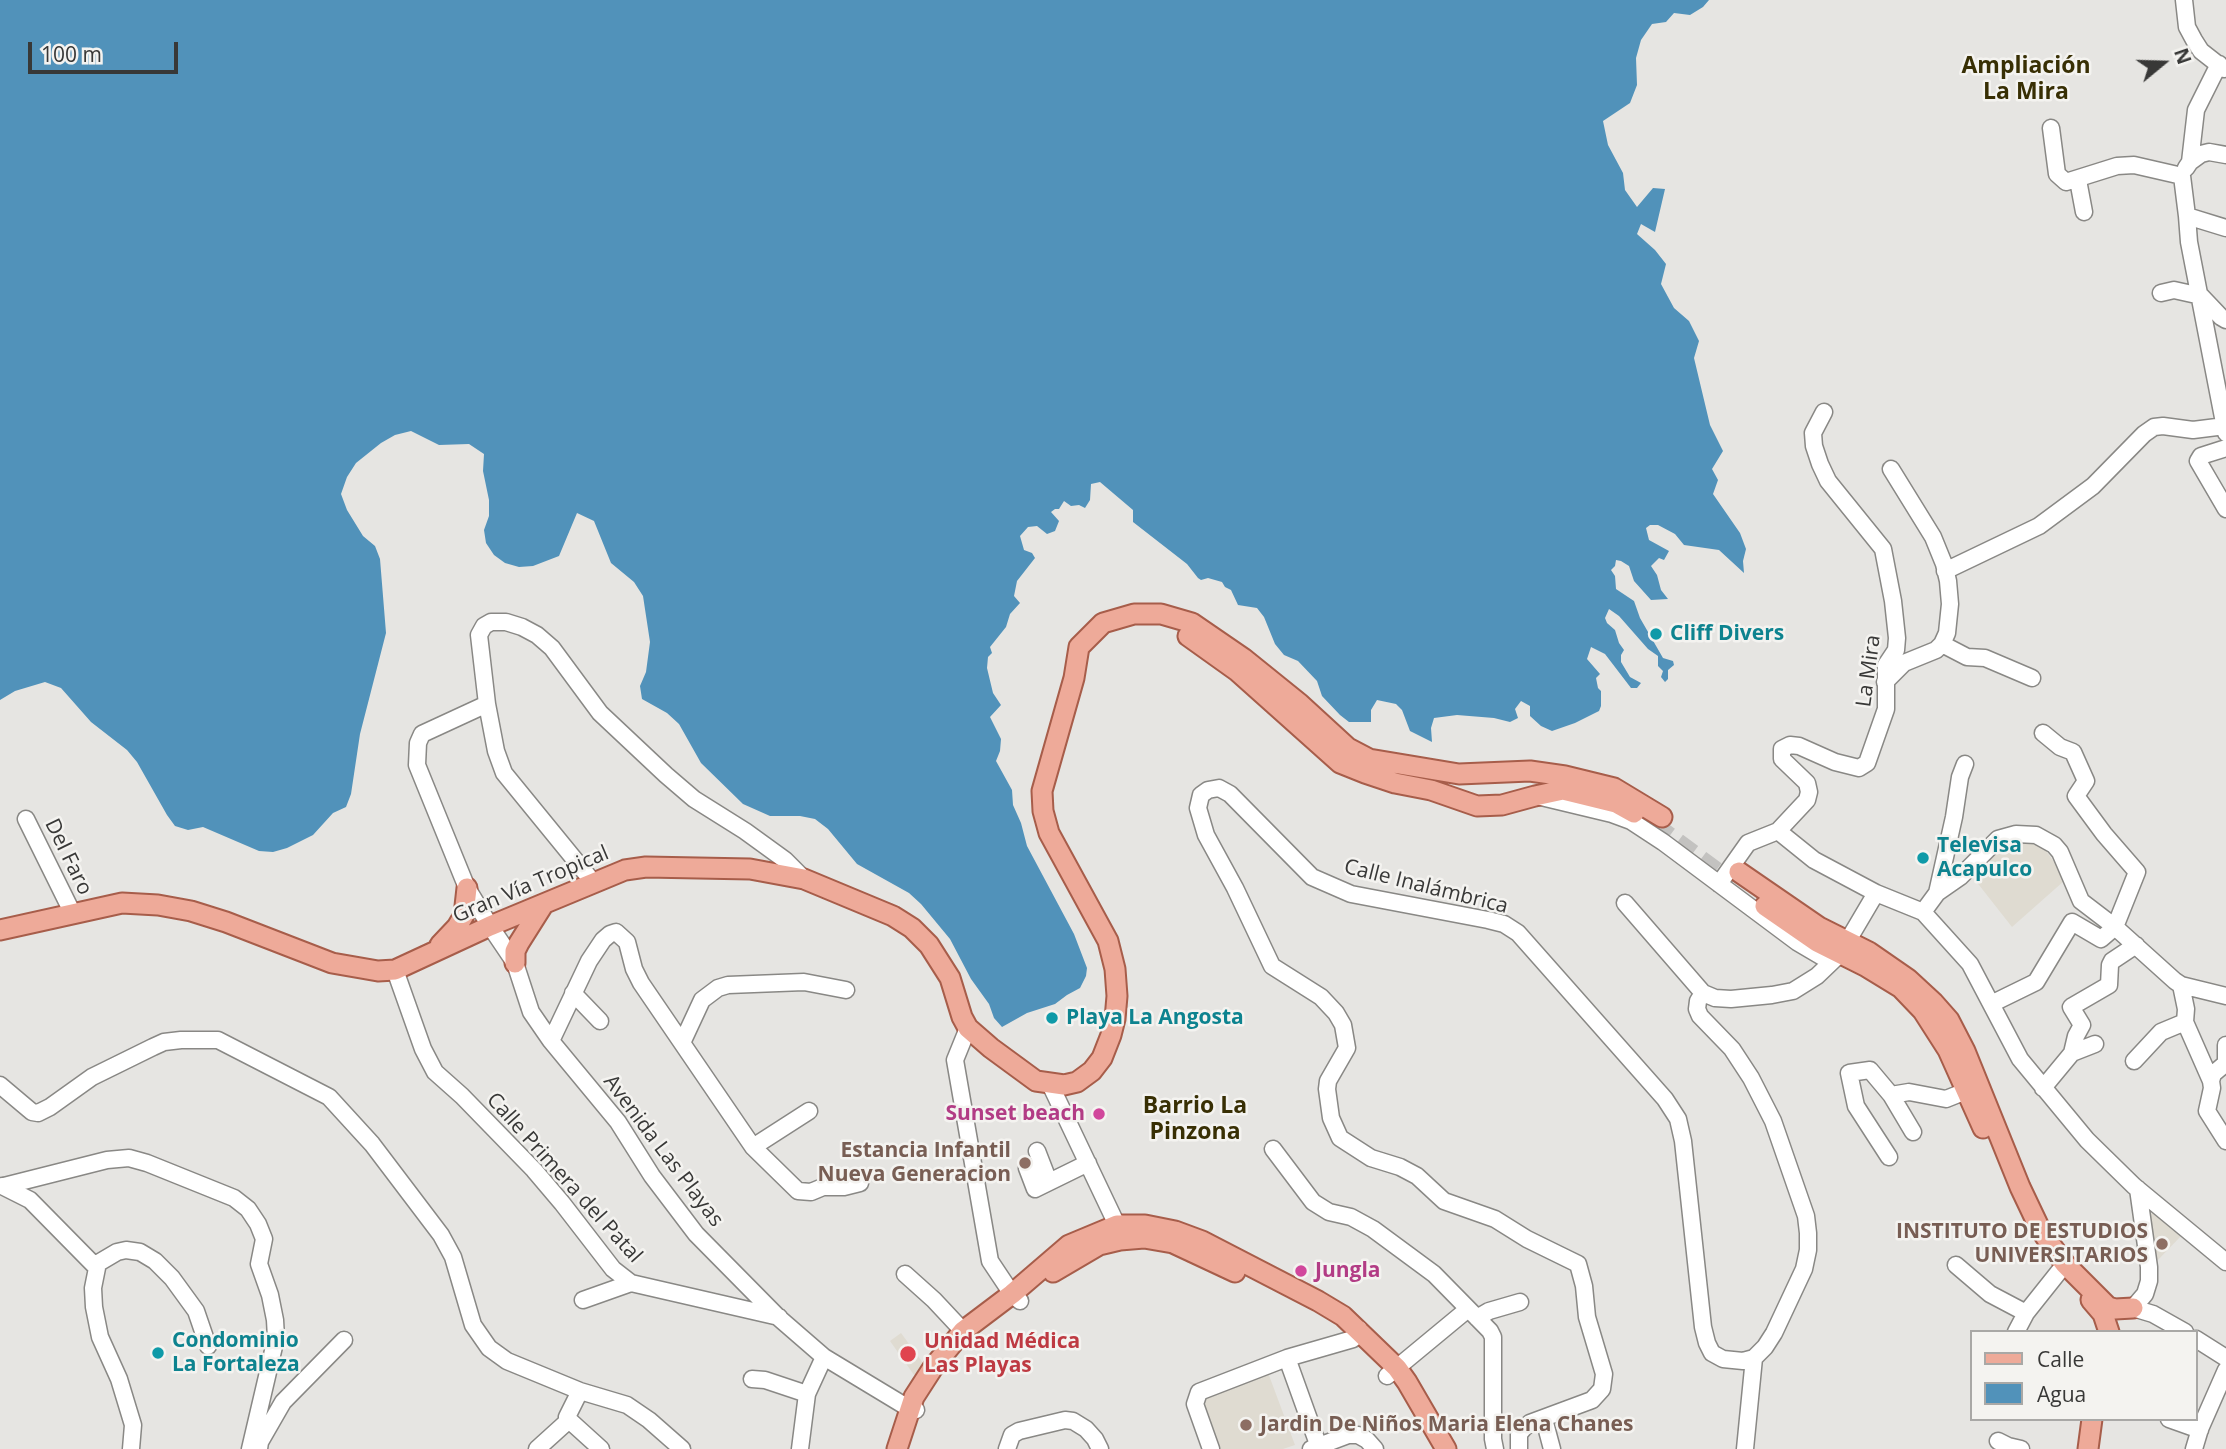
<!DOCTYPE html>
<html>
<head>
<meta charset="utf-8">
<style>
	body { margin:0 }
	#map { position:relative; width:2226px; height:1449px; overflow:hidden; background:#e6e5e2; font-family:"Open Sans",sans-serif }
	canvas { display:block }
	.legend { position:absolute; left:1970px; top:1330px; width:228px; height:91px; box-sizing:border-box; background:#f4f3f0; border:2px solid #a9a8a6; margin:0; padding:9px 12px; list-style:none; font-size:21px; color:#383837 }
	.legend li { display:flex; align-items:center; gap:14px; height:35px }
	.legend b { width:35px; border:2px solid #a9a8a6 }
	.north { position:absolute; left:2128px; top:28px; width:70px; height:70px; -webkit-text-stroke:5px #f4f3f0; paint-order:stroke; rotate:71deg; font-size:19px; font-weight:700; line-height:28px; text-align:center; color:#383837 }
	.north::after { content:''; display:block; margin:auto; width:24px; height:32px; background:#383837; clip-path:polygon(50% 0,100% 100%,50% 72%,0 100%) }
	.scale { position:absolute; left:28px; top:42px; width:150px; height:32px; box-sizing:border-box; border:4px solid #383837; border-top:0; padding-left:9px; font-size:21px; line-height:24px; white-space:nowrap; color:#383837; -webkit-text-stroke:5px #f4f3f0; paint-order:stroke }
</style>
</head>
<body>
<div id="map">
<canvas width="2226" height="1449"></canvas>
<ul class="legend">
<li><b style="height:9px;background:#ea9"></b>Calle</li>
<li><b style="height:19px;background:#5192ba"></b>Agua</li>
</ul>
<div class="north">N</div>
<div class="scale">100 m</div>
</div>
<script>
const ctx = document.querySelector('canvas').getContext('2d');
ctx.lineJoin = 'round';
function paint(path, color) { ctx.fillStyle = color; ctx.fill(path, 'evenodd'); }
const shape = rows => new Path2D(rows.map(r => 'M' + r).join(''));
function trace(path, color, width, dash) { ctx.strokeStyle = color; ctx.lineWidth = width; ctx.lineCap = dash ? 'butt' : 'round'; ctx.setLineDash(dash || []); ctx.stroke(path); }
function write(font, color, halo, rows, align = 'center') {
  ctx.font = font + ' "Open Sans",sans-serif'; ctx.lineWidth = 5; ctx.setLineDash([]); ctx.textBaseline = 'middle'; ctx.strokeStyle = halo; ctx.fillStyle = color; for (const [text, x, y, turn = 0] of rows) {
    ctx.save(); ctx.translate(x, y); ctx.rotate((+turn || 0) * Math.PI / 180); ctx.textAlign = isNaN(turn) ? turn : align; if (halo) ctx.strokeText(text, 0, 0); ctx.fillText(text, 0, 0); ctx.restore();
  }
}
paint(shape([
	[2027,839,2041,844,2054,862,2064,881,2012,927,1968,871,1999,846],
	[2153,1212,2181,1236,2158,1260,2153,1253,2145,1221],
	[901,1333,926,1367,914,1375,890,1341],
	[1267,1370,1295,1445,1283,1449,1214,1449,1200,1398]
]), '#dfdbd1');
paint(shape([
	[0,0,1709,0,1703,7,1690,15,1674,13,1666,22,1652,24,1641,40,1636,58,1637,85,1630,103,1603,121,1608,145,1623,173,1625,190,1637,207,1653,188,1665,189,1655,232,1641,224,1637,234,1655,250,1666,264,1661,284,1674,308,1689,321,1699,341,1694,358,1710,425,1723,451,1712,469,1718,480,1713,494,1740,533,1746,549,1743,561,1744,573,1719,550,1684,545,1675,534,1658,525,1650,525,1646,528,1649,540,1669,551,1664,560,1659,558,1651,566,1657,575,1661,590,1668,599,1651,600,1634,581,1629,566,1621,561,1616,560,1615,566,1611,570,1615,576,1616,589,1634,601,1640,618,1663,658,1673,661,1674,665,1668,670,1668,679,1665,682,1661,677,1663,671,1658,666,1658,656,1648,649,1619,616,1609,609,1605,618,1607,623,1615,630,1619,643,1624,650,1621,655,1621,662,1630,677,1641,683,1637,688,1631,688,1605,654,1591,647,1587,659,1600,674,1596,678,1598,688,1601,691,1601,706,1599,711,1575,723,1552,731,1541,726,1530,716,1530,706,1521,701,1515,709,1518,718,1510,722,1494,718,1457,715,1434,718,1431,728,1432,742,1410,731,1402,710,1396,704,1377,700,1371,710,1371,722,1349,722,1340,715,1322,696,1317,681,1298,661,1284,655,1275,644,1264,617,1257,608,1238,605,1231,590,1225,587,1222,582,1208,578,1201,580,1198,578,1187,564,1133,522,1133,510,1100,482,1091,484,1090,500,1085,508,1079,505,1071,506,1064,501,1059,509,1055,509,1051,512,1059,521,1055,531,1047,534,1037,526,1028,527,1020,536,1024,550,1032,553,1035,558,1017,581,1014,596,1020,603,1010,614,1006,627,990,647,992,653,988,657,987,668,993,693,1001,705,990,717,1001,739,1000,751,996,761,1012,790,1013,805,1021,823,1027,846,1074,934,1087,968,1086,976,1080,988,1067,995,1055,1004,1027,1013,1002,1027,994,1018,989,1004,971,979,950,939,921,904,909,893,857,864,828,829,815,819,800,816,770,816,743,804,701,763,679,724,667,713,642,699,640,686,646,672,650,642,643,596,634,582,611,563,594,521,577,513,559,556,533,566,519,567,505,563,494,555,486,543,484,530,489,516,489,500,483,471,484,454,469,444,439,445,411,431,395,435,381,443,356,463,347,477,341,494,347,510,363,536,375,546,380,559,386,633,360,734,351,794,346,807,333,813,313,835,287,848,273,852,259,851,203,827,188,830,175,826,167,815,137,762,127,750,91,722,61,688,45,682,15,691,0,700]
]), '#5192ba');
trace(shape([
	[1654,825,1732,883]
]), '#c3c2c0', 19, [19, 10]);
const minor = shape([
	[2184,0,2187,27,2194,40,2201,51,2224,69],
	[2051,128,2057,174,2066,182,2117,166,2134,165,2182,176],
	[2190,162,2196,110,2219,64],
	[2186,168,2190,162,2201,154,2209,152,2226,155],
	[2182,176,2187,216,2226,228],
	[2078,180,2084,212],
	[2187,216,2189,242,2226,433],
	[2161,293,2174,290,2201,296,2221,317,2226,320],
	[2226,448,2201,456,2198,461,2226,509],
	[1945,571,2039,526,2093,486,2144,434,2154,427,2163,426,2193,430,2225,426],
	[1942,644,1967,657,1985,658,2032,678],
	[1885,682,1904,663,1936,650,1942,644,1947,633,1950,604,1948,581,1944,564,1933,537,1891,469],
	[487,704,422,734,418,743,417,765,467,888,490,926,515,963,531,1012,551,1041,618,1122,652,1176,696,1234,779,1318,824,1357,910,1409,916,1410],
	[1537,796,1612,814,1631,821,1663,842,1797,942,1831,962],
	[26,819,73,914],
	[1778,831,1814,860,1876,893,1923,912,1970,964,2020,1059,2087,1140,2134,1186,2226,1262],
	[593,882,504,773,496,751,487,704,479,635,484,626,491,622,506,622,522,627,537,635,552,648,600,713,666,775,694,799,745,831,785,860,804,879],
	[1719,884,1748,843,1778,831,1807,800,1809,792,1807,783,1782,759,1782,749,1790,745,1799,746,1835,762,1859,768,1867,763,1886,709,1886,665,1896,650,1897,638,1893,601,1883,549,1828,481,1820,464,1814,446,1813,433,1824,412],
	[1937,893,1954,817,1960,777,1965,764],
	[1625,903,1703,993,1715,998,1731,999,1772,995,1793,991,1817,976,1840,954,1876,893],
	[1923,912,1937,893,1960,877,1998,839,2016,834,2036,835,2054,845,2060,852,2081,901,2115,927,2175,981,2181,985,2226,996],
	[395,970,423,1049,435,1072,462,1096,534,1170,562,1203,613,1269,631,1283,779,1317],
	[2181,985,2186,1009,2185,1022,2211,1081,2212,1088,2207,1111,2226,1141],
	[573,993,600,1021],
	[1703,993,1698,1001,1697,1009,1700,1016,1732,1049,1751,1078,1773,1121,1806,1216,1808,1233,1808,1250,1804,1269,1774,1333,1765,1347,1754,1358,1745,1449],
	[1991,1004,2036,982,2072,922,2101,939,2115,927,2137,872,2104,834,2076,796,2086,781,2073,752,2060,747,2043,733],
	[968,1028,955,1060,990,1261,1012,1294,1020,1301],
	[551,1041,589,961,603,940,610,934,616,932,627,942,634,969,641,983,753,1147,798,1191,811,1192,823,1187,844,1187,860,1183],
	[682,1043,702,1000,718,988,728,985,804,982,846,990],
	[2072,1053,2076,1036,2082,1025,2071,1007,2109,985,2110,965,2112,961,2136,945],
	[2134,1061,2161,1032,2185,1022],
	[2211,1081,2213,1074,2226,1063,2226,1045],
	[1050,1084,1117,1225],
	[0,1085,32,1112,38,1113,50,1107,92,1077,153,1047,164,1042,181,1040,218,1040,329,1097,372,1144,441,1235,453,1257,473,1325,489,1348,507,1361,580,1391,627,1405,649,1420,682,1449],
	[2043,1088,2072,1053,2095,1044],
	[1913,1132,1891,1095,1909,1092,1946,1099,1966,1091],
	[753,1147,809,1111],
	[1273,1149,1313,1202,1329,1212,1351,1217,1373,1229,1434,1274,1490,1331,1493,1337,1493,1439,1495,1449],
	[1037,1151,1049,1182],
	[1889,1157,1856,1106,1849,1073,1870,1070,1891,1095],
	[1027,1168,1035,1189,1088,1163],
	[2,1186,30,1200,97,1268,93,1288,94,1307,100,1337,119,1379,133,1425,131,1449],
	[4,1186,107,1160,129,1158,147,1163,234,1198,248,1209,258,1224,264,1239,259,1264,270,1295,275,1320,276,1338,250,1449],
	[2138,1189,2149,1267,2149,1281,2145,1294,2133,1308,2153,1314,2185,1332],
	[95,1265,117,1252,126,1250,140,1252,155,1261,172,1278,196,1311,208,1346],
	[1956,1265,1990,1294,2026,1313],
	[905,1274,934,1300,963,1331],
	[583,1300,631,1283],
	[1477,1318,1489,1311,1520,1302],
	[2016,1332,2026,1313,2065,1264],
	[2196,1339,2226,1358],
	[1287,1358,1319,1447],
	[1387,1376,1468,1309],
	[752,1379,765,1380,807,1394],
	[1544,1419,1552,1449],
	[2169,1419,2200,1430],
	[569,1420,601,1449],
	[1998,1441,2008,1446,2021,1449],
	[259,1449,260,1442,283,1402,344,1340],
	[537,1449,569,1420,567,1417,580,1391],
	[800,1449,807,1394,824,1357],
	[1007,1449,1012,1435,1019,1431,1065,1420,1073,1421,1086,1429,1095,1439,1100,1449],
	[1211,1449,1195,1404,1199,1392,1287,1358,1353,1339,1359,1329],
	[1311,1449,1348,1435,1358,1435,1367,1440,1375,1449],
	[1519,1449,1519,1434,1524,1428,1530,1423,1592,1400,1602,1389,1604,1374,1587,1317,1584,1286,1578,1264,1527,1239,1495,1219,1444,1201,1417,1176,1400,1167,1371,1158,1340,1138,1331,1118,1327,1089,1328,1081,1347,1048,1343,1025,1336,1013,1321,997,1272,966,1235,888,1206,835,1198,808,1201,795,1208,790,1219,788,1230,794,1312,877,1351,894,1488,920,1504,924,1518,933,1665,1099,1678,1119,1683,1141,1703,1327,1707,1343,1712,1353,1723,1359,1743,1361,1754,1358],
	[2194,1449,2200,1429,2226,1370]
]);
const major = shape([
	[1188,636,1237,671,1340,763,1365,773,1395,783,1431,790,1477,806,1502,805,1535,796,1563,790,1616,803,1634,813],
	[1739,872,1819,927,1869,952,1908,979,1934,1003,1949,1020,1965,1051,2020,1187,2039,1227,2053,1248,2065,1264,2108,1307,2115,1309,2133,1308],
	[1765,906,1817,942,1865,966,1901,988,1923,1011,1948,1050,1983,1128],
	[0,930,122,903,158,905,191,911,226,922,332,963,378,971,395,970,490,926,625,870,646,867,750,869,804,879,893,916,912,928,929,945,950,978,962,1017,968,1028,991,1048,1036,1081,1064,1085,1077,1082,1092,1071,1102,1058,1111,1035,1115,1019,1117,996,1115,969,1108,941,1049,833,1043,811,1042,791,1074,678,1079,647,1103,623,1134,614,1161,614,1192,623,1243,658,1300,704,1348,748,1369,759,1459,774,1530,771,1565,776,1614,788,1662,817],
	[440,945,457,927,464,915,467,888],
	[515,963,515,951,519,943,543,905],
	[1053,1272,1099,1245,1120,1240,1144,1238,1173,1243,1235,1272],
	[2091,1300,2103,1314,2109,1332],
	[897,1449,914,1397,934,1366,963,1331,1012,1294,1069,1245,1117,1225,1145,1225,1175,1231,1202,1241,1318,1301,1343,1316,1397,1368,1407,1382,1446,1449],
	[2088,1449,2092,1419]
]);
trace(minor, '#898885', 19);
trace(major, '#a75d4a', 23);
trace(minor, '#fff', 16);
trace(major, '#ea9', 19);
for (const [x, y, r, color] of [
	[1656,634,7,"#0f9aa8"],
	[1923,858,7,"#0f9aa8"],
	[1052,1018,7,"#0f9aa8"],
	[1099,1114,7,"#d1479c"],
	[1025,1163,7,"#8d6e63"],
	[2162,1244,7,"#8d6e63"],
	[1301,1271,7,"#d1479c"],
	[158,1353,7,"#0f9aa8"],
	[908,1354,9,"#e0444e"],
	[1246,1425,7,"#8d6e63"]
]) { const dot = new Path2D(); dot.arc(x, y, r, 0, 2 * Math.PI); ctx.fillStyle = color; ctx.fill(dot); trace(dot, '#f4f3f0', 2.5); }
write('bold 21px', '#0d838f', '#f4f3f0', [
	["Cliff Divers",1670,634],
	["Televisa",1937,846],
	["Acapulco",1937,870],
	["Playa La Angosta",1066,1018],
	["Condominio",172,1341],
	["La Fortaleza",172,1365]
], 'left');
write('21px', '#383837', '#f4f3f0', [
	["La Mira",1869,671,-82],
	["Del Faro",68,857,64],
	["Gran Vía Tropical",531,885,-23],
	["Calle Inalámbrica",1426,887,14],
	["Avenida Las Playas",663,1151,53],
	["Calle Primera del Patal",564,1178,48]
]);
write('bold 21px', '#b23c85', '#f4f3f0', [
	["Sunset beach",1085,1114],
	["Jungla",1315,1271,"left"]
], 'right');
write('bold 21px', '#785e54', '#f4f3f0', [
	["Estancia Infantil",1011,1151],
	["Nueva Generacion",1011,1175],
	["INSTITUTO DE ESTUDIOS",2148,1232],
	["UNIVERSITARIOS",2148,1256],
	["Jardin De Niños Maria Elena Chanes",1260,1425,"left"]
], 'right');
write('bold 21px', '#be3a42', '#f4f3f0', [
	["Unidad Médica",924,1342],
	["Las Playas",924,1366]
], 'left');
write('bold 23px', '#382f04', '#f4f3f0', [
	["Ampliación",2026,66],
	["La Mira",2026,92],
	["Barrio La",1195,1106],
	["Pinzona",1195,1132]
]);
</script>
</body>
</html>
